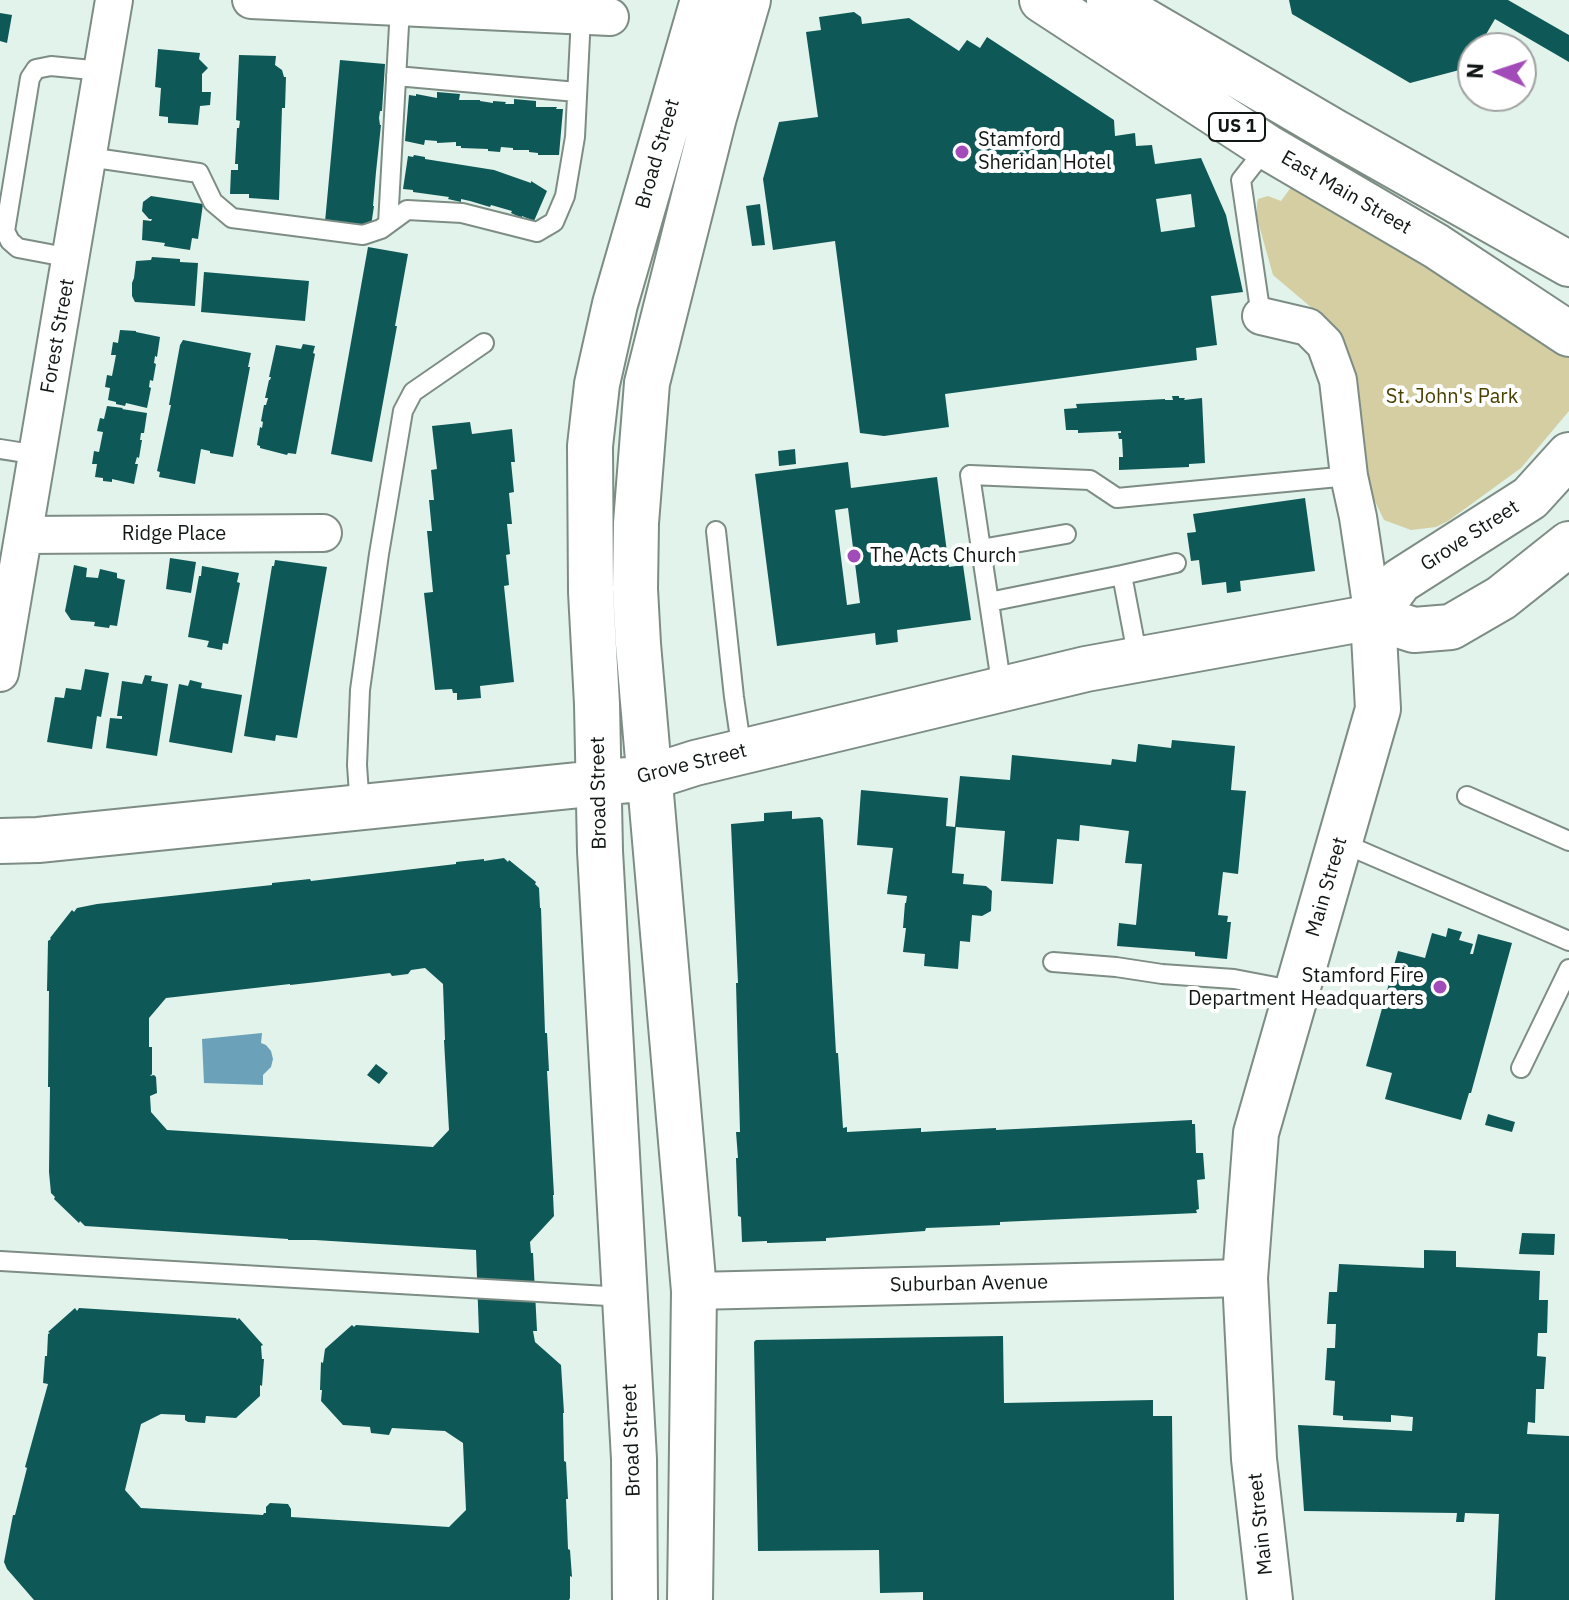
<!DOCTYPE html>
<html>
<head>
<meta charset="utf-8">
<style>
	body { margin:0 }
	#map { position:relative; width:1569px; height:1600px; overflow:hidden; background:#e1f3ea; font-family:"IBM Plex Sans",sans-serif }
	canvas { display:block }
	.north { position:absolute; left:1457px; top:32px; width:80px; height:80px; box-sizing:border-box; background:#fff; border:2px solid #a0a2a1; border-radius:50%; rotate:273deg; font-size:22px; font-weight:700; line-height:32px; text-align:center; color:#111714 }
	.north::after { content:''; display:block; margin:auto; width:28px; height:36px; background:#a24cb9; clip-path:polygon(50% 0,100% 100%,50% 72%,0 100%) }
</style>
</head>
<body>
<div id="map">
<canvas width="1569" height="1600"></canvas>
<div class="north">N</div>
</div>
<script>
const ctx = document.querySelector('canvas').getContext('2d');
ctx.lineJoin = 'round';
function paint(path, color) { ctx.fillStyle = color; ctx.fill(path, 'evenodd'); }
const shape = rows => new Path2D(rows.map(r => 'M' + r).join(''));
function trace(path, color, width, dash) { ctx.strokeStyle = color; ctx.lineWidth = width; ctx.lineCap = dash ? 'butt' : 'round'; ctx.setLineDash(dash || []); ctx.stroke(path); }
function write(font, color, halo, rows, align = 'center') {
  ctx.font = font + ' "IBM Plex Sans",sans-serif'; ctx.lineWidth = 8; ctx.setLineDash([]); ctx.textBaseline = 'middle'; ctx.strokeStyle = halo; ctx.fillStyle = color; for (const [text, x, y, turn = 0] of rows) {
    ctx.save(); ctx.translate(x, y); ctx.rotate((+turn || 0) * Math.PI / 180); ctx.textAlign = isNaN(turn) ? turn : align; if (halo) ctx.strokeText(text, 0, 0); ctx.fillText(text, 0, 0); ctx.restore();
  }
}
paint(shape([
	[1292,186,1569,354,1569,411,1521,468,1448,521,1436,527,1411,530,1384,520,1367,485,1319,314,1273,275,1257,218,1257,204,1258,199,1268,196,1281,201]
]), '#d4cea2');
paint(shape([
	[262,1033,261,1043,266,1045,271,1051,273,1059,271,1067,263,1075,263,1085,204,1083,202,1039]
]), '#6ba2b9');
paint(shape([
	[1289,0,1508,0,1569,35,1569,62,1495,19,1478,48,1473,48,1473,57,1467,68,1410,83,1292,14],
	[854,12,861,17,862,24,909,18,959,51,967,40,980,48,987,37,1114,120,1115,136,1135,133,1136,146,1152,145,1155,164,1201,158,1226,215,1243,292,1211,296,1217,345,1196,348,1197,360,945,394,949,427,884,436,860,433,835,241,773,250,763,179,779,122,818,117,806,32,821,30,819,17],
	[1191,194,1195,227,1161,232,1156,199],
	[0,13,12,15,7,43,0,41],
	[158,49,200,53,199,59,208,68,202,74,202,92,211,92,210,105,200,106,198,125,168,123,168,117,159,116,161,88,155,87],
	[239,55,276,56,275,65,282,70,284,77,286,77,285,108,282,108,279,200,249,198,249,194,230,194,231,170,238,170,238,164,235,164,237,128,239,128,240,121,236,120],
	[340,60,385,64,382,111,380,111,379,118,380,125,381,125,376,172,373,206,374,206,371,226,325,222],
	[437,92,460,94,459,100,480,100,480,101,493,103,493,101,506,102,505,104,514,104,514,99,536,101,536,107,557,107,556,109,563,109,559,155,538,155,538,153,529,152,529,150,513,150,513,148,501,147,500,152,488,151,488,149,461,148,461,146,456,146,456,142,437,143,437,141,425,140,424,145,405,141,409,95,416,96,416,94,437,98],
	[414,155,425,157,425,159,494,170,531,183,531,181,547,191,534,221,522,216,522,218,511,213,512,211,491,205,490,207,470,201,461,199,461,202,448,199,449,197,413,192,413,190,403,189,408,156,413,157],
	[151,196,203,204,198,239,192,238,190,250,164,246,165,243,142,240,143,220,151,221,152,219,149,219,142,211,143,202],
	[760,204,765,245,752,246,746,206],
	[368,247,408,254,395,326,397,326,372,462,331,454],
	[152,257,180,259,180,262,198,263,195,306,135,302,132,296,132,283,134,278,136,261,151,260],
	[204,272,309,281,305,321,201,312],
	[120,330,136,331,136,332,160,337,157,357,155,356,154,363,156,364,153,381,150,380,149,387,151,388,147,408,126,403,125,406,116,404,116,402,108,400,110,388,105,387,107,375,112,376,116,355,111,355,113,342,118,343],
	[183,340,251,353,248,367,250,367,233,457,210,453,210,451,201,449,195,484,159,477,160,472,157,471,171,405,169,405,180,345],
	[303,344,315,346,313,353,315,354,296,454,288,453,287,455,260,448,260,446,257,445,260,427,262,428,263,422,261,421,264,405,266,405,268,398,265,398,269,380,270,380,271,377,269,377,276,345,301,349],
	[1172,396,1179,396,1179,398,1185,398,1184,400,1202,398,1205,463,1189,464,1189,467,1119,470,1119,457,1123,457,1122,439,1119,439,1118,433,1121,433,1121,431,1078,433,1078,430,1066,430,1064,409,1077,408,1076,404,1165,399,1165,400,1173,400],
	[107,406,123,408,122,409,147,413,144,433,141,433,140,440,142,440,139,458,137,457,135,464,138,464,134,484,112,479,112,482,103,481,103,478,95,477,97,464,92,464,94,451,99,452,103,432,97,431,100,418,104,419],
	[470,422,472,434,512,429,515,462,511,462,514,492,509,493,512,524,507,524,510,554,506,555,509,585,504,586,514,682,480,686,481,698,457,700,457,693,453,693,452,689,435,690,424,593,433,592,427,531,432,531,429,500,434,500,431,470,437,469,432,426],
	[795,449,796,464,779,466,778,451],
	[848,462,851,488,937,477,949,567,963,565,971,620,897,630,898,642,876,645,875,633,777,646,755,474],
	[848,508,860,603,847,605,835,510],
	[1305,498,1315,571,1240,581,1241,591,1227,593,1226,582,1202,585,1199,560,1191,561,1187,533,1196,532,1193,514],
	[170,558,196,562,191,593,166,589],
	[275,560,327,567,297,738,276,735,275,741,244,736,272,566,274,566],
	[74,565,87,568,86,577,98,578,100,569,117,573,117,578,125,580,117,626,110,625,109,628,94,626,95,622,71,620,65,611],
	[202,566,239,573,237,582,240,583,228,644,223,643,222,650,207,647,209,641,188,637,199,576,201,576],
	[85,669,109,673,101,717,97,716,92,749,47,742,55,697,64,698,66,688,81,690],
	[145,675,152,676,151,681,168,684,157,756,106,748,110,718,122,719,122,716,117,716,122,681,142,684],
	[190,680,202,683,201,688,242,695,232,753,169,742,179,684,188,686],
	[1172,740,1235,746,1231,790,1246,791,1238,874,1223,872,1218,915,1228,916,1227,922,1231,922,1227,959,1195,956,1195,952,1117,946,1119,923,1136,925,1142,864,1125,863,1129,831,1080,825,1079,841,1057,839,1053,884,1001,881,1005,831,956,827,952,873,964,874,963,884,986,886,992,891,991,911,982,916,972,915,970,942,960,941,958,969,924,966,925,954,903,952,906,928,903,928,905,903,906,903,907,896,887,894,893,848,857,845,861,790,948,798,946,826,955,827,960,776,1010,780,1012,755,1111,765,1112,759,1136,762,1138,744,1171,748],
	[792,811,792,819,820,817,823,820,836,1053,838,1053,843,1128,847,1127,847,1132,921,1128,921,1132,996,1128,996,1130,1192,1120,1192,1124,1195,1124,1196,1153,1203,1153,1205,1179,1197,1180,1199,1209,1196,1210,1197,1213,1000,1222,1000,1225,926,1228,925,1231,826,1238,826,1241,767,1243,767,1241,742,1242,741,1217,738,1216,736,1158,738,1158,736,1132,740,1132,736,983,738,983,731,824,764,821,764,813],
	[504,858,508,862,509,860,536,882,535,884,539,888,540,908,541,908,545,1033,547,1033,549,1071,547,1071,554,1195,553,1195,554,1216,530,1242,531,1253,533,1253,537,1331,533,1331,535,1342,561,1365,564,1413,563,1413,564,1461,566,1462,568,1499,566,1499,568,1549,570,1550,572,1577,570,1576,570,1598,569,1600,34,1600,7,1569,4,1562,13,1515,15,1515,27,1468,25,1467,48,1384,43,1383,45,1356,47,1356,48,1334,50,1333,48,1332,75,1308,77,1311,79,1308,236,1318,237,1320,239,1318,263,1345,261,1346,262,1359,264,1359,262,1386,260,1385,260,1396,236,1418,206,1416,205,1423,188,1422,185,1420,185,1415,161,1414,141,1424,125,1490,141,1508,263,1515,264,1513,266,1513,266,1507,270,1503,288,1504,291,1509,291,1517,449,1527,466,1510,463,1443,445,1431,392,1428,389,1435,371,1433,370,1427,343,1425,321,1401,322,1390,320,1390,321,1362,323,1363,325,1349,352,1325,354,1327,356,1325,479,1333,476,1250,315,1240,288,1240,288,1239,85,1226,80,1221,79,1223,54,1199,55,1197,51,1193,49,1172,50,1087,48,1087,49,991,47,991,48,941,51,939,50,938,72,910,74,912,77,908,97,904,272,885,272,883,310,879,311,881,456,864,456,862,484,859,484,861],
	[425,968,443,984,445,1040,444,1040,449,1130,433,1147,167,1130,151,1112,150,1096,157,1093,156,1077,154,1075,150,1076,152,1074,152,1047,149,1047,149,1018,166,998,290,984,290,985,317,982,390,973,392,976,408,974,411,970],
	[1448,928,1462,932,1459,940,1473,944,1470,954,1473,954,1478,934,1512,943,1471,1093,1469,1093,1461,1120,1385,1099,1392,1073,1366,1066,1398,951,1425,958,1432,933,1446,937],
	[376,1064,388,1073,379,1084,367,1075],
	[1488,1114,1515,1122,1512,1132,1485,1125],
	[1522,1233,1555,1234,1554,1255,1519,1254],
	[1424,1250,1456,1251,1456,1267,1540,1271,1539,1300,1548,1300,1547,1333,1538,1333,1537,1356,1546,1357,1544,1389,1536,1389,1535,1423,1528,1422,1527,1434,1569,1436,1569,1600,1495,1600,1499,1514,1465,1513,1464,1522,1456,1522,1457,1513,1304,1511,1298,1425,1412,1431,1413,1417,1391,1415,1391,1422,1343,1420,1343,1416,1333,1415,1335,1381,1325,1380,1327,1348,1335,1348,1336,1324,1327,1324,1329,1292,1337,1292,1339,1264,1424,1268],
	[1003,1336,1004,1403,1153,1400,1153,1416,1172,1416,1174,1600,923,1600,923,1592,880,1593,879,1550,758,1551,754,1342,756,1340]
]), '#0e5858');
const service = shape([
	[396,76,577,92],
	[88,157,199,173,213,202,232,218,363,235,381,229,407,210,462,213,537,232,554,222,565,196,575,137,581,16],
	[388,224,400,7],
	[71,258,18,248,10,241,5,231,30,78,36,69,51,66,102,71],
	[1261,316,1241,180,1267,147],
	[0,449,38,455],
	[716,531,734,697,742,752],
	[981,549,970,475,1090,480,1117,498,1349,476],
	[1122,575,1176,563],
	[989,602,1122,575,1138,659],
	[1002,689,981,549,1066,534],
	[1467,796,1569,841],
	[360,808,357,765,360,690,379,554,403,411,413,392,484,343],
	[1340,842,1569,941],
	[1053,962,1116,967,1162,974,1234,979,1297,991],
	[1521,1068,1569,969],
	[0,1261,625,1297]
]);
const minor = shape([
	[251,0,610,17],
	[1261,316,1308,327,1325,344,1338,380,1349,476,1358,517,1373,617],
	[24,535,323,533],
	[0,673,114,0],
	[694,1291,1245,1278]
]);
const tertiary = shape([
	[1270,1600,1254,1459,1245,1278,1256,1133,1378,709,1373,617]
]);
const secondary = shape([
	[1373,617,1400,581,1530,498,1569,455],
	[0,841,38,840,648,778,695,763,1086,669,1373,617,1414,630,1451,627,1501,598,1569,544],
	[635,1600,634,1459,600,851,597,704,591,592,590,446,597,384,615,304,703,0],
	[690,1600,694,1291,638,644,635,589,636,523,647,383,714,117,748,0]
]);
const primary = shape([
	[1042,0,1267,147,1436,246,1569,334],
	[1109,0,1333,131,1569,264]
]);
trace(service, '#7d8d84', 22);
trace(minor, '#7d8d84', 40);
trace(tertiary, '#7d8d84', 48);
trace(secondary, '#7d8d84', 48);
trace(primary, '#7d8d84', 48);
trace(service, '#fff', 18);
trace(minor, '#fff', 36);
trace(tertiary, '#fff', 44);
trace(secondary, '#fff', 44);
trace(primary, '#fff', 44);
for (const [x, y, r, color] of [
	[962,152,8,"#a24cb9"],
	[854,556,8,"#a24cb9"],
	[1440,987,8,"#a24cb9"]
]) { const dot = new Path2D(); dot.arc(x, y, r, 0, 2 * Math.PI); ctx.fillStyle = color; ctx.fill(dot); trace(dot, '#fff', 3); }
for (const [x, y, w] of [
	[1237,127,56]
]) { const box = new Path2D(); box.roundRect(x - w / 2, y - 14, w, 28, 6); ctx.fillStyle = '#fff'; ctx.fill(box); trace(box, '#111714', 2); }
write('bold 18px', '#111714', null, [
	["US 1",1237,127]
]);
write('20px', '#111714', '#fff', [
	["Stamford",978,140],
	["Sheridan Hotel",978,163],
	["The Acts Church",870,556],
	["Stamford Fire",1424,976,"right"],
	["Department Headquarters",1424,999,"right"]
], 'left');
write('20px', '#111714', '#fff', [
	["Broad Street",658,154,-74],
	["East Main Street",1346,193,30],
	["Forest Street",58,336,-80],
	["Ridge Place",174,534],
	["Grove Street",1470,536,-33],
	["Grove Street",692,764,-14],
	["Broad Street",599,793,-91],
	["Main Street",1327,887,-74],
	["Suburban Avenue",969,1284,-1],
	["Broad Street",632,1440,-92],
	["Main Street",1261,1524,-96]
]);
write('20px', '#494100', '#fff', [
	["St. John's Park",1452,397]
]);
</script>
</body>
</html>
